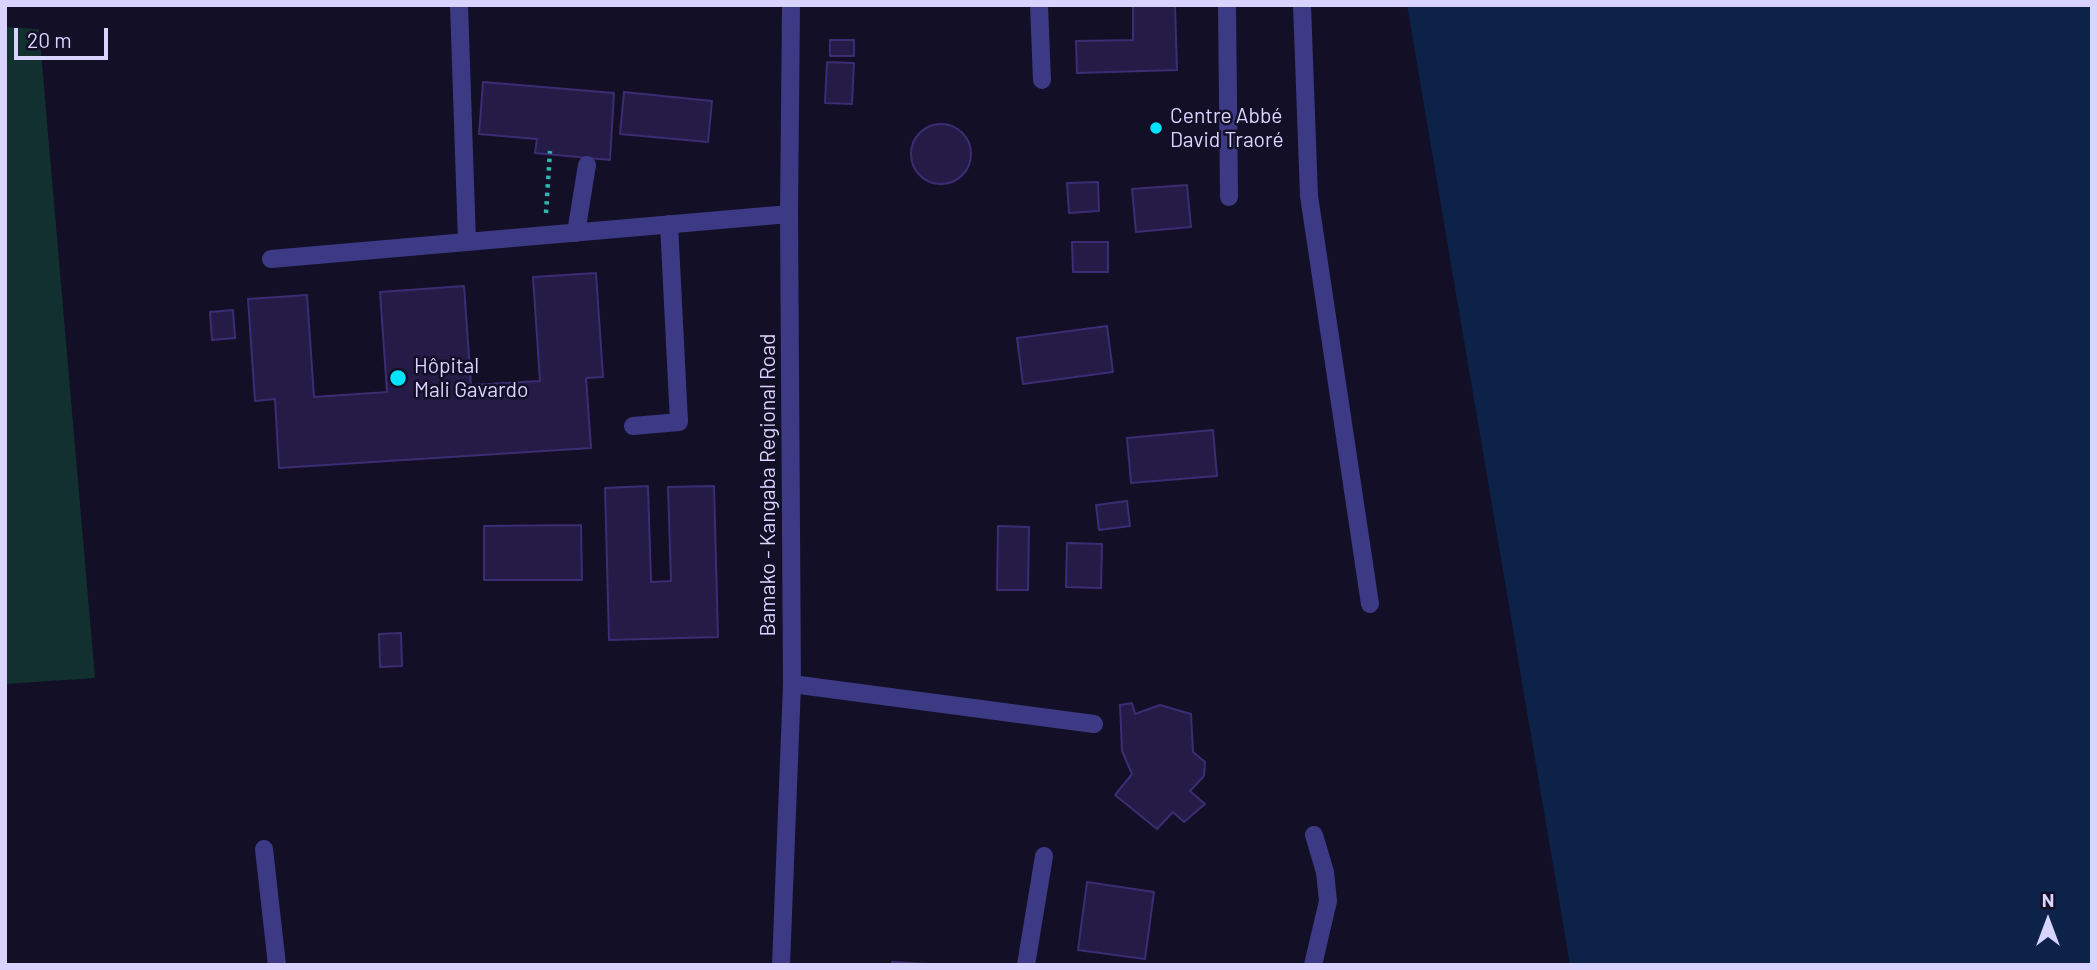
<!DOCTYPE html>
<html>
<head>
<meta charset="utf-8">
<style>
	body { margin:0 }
	#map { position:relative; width:2097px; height:970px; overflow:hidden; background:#130f26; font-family:Barlow,sans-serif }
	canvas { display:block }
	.frame { position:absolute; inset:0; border:7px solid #d9d4ff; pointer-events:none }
	.north { position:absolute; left:2013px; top:886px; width:70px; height:70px; -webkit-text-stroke:5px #130f26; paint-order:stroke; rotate:0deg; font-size:19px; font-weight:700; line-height:28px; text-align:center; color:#d9d4ff }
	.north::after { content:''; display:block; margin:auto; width:24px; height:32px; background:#d9d4ff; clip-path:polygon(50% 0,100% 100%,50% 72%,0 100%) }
	.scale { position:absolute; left:14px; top:28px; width:94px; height:32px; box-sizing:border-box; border:4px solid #d9d4ff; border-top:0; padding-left:9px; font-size:21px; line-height:24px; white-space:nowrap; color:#d9d4ff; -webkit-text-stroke:5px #130f26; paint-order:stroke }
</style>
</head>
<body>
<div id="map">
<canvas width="2097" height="970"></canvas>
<div class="frame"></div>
<div class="north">N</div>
<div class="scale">20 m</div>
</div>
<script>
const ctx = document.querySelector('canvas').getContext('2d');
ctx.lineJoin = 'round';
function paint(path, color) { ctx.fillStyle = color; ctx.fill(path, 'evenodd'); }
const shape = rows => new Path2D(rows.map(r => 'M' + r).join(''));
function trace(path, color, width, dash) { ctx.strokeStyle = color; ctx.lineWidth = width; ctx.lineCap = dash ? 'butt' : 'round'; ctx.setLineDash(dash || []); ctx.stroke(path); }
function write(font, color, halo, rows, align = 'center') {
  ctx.font = font + ' Barlow,sans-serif'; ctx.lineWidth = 5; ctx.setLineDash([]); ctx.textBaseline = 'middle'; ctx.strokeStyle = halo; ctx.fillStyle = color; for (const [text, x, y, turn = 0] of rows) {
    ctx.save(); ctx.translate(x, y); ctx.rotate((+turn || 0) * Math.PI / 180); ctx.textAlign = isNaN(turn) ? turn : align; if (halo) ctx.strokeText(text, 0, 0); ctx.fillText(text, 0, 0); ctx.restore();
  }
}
paint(shape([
	[5,27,39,29,95,678,5,684]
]), '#12302f');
paint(shape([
	[1407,5,2092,5,2092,965,1570,965]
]), '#0c2248');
const building = shape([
	[1133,5,1175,5,1177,70,1077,73,1076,41,1133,40,1133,5],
	[830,40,854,40,854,56,830,56,830,40],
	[827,62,854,63,852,104,825,103,827,62],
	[483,82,614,93,610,160,535,153,537,139,479,134,483,82],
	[624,92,712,101,708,142,620,134,624,92],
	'911 154a30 30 0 1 1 60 0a30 30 0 1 1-60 0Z',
	[1098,182,1099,211,1069,213,1067,183,1098,182],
	[1187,185,1191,227,1136,232,1132,189,1187,185],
	[1072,242,1108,242,1108,272,1073,272,1072,242],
	[596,273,603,377,586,378,591,448,279,468,275,399,255,401,248,299,307,295,314,397,387,392,380,292,464,286,471,385,540,381,533,277,596,273],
	[233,310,235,338,212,340,210,312,233,310],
	[1107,326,1113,372,1023,384,1017,338,1107,326],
	[1213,430,1217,476,1131,483,1127,438,1213,430],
	[648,486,651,582,671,581,668,487,714,486,718,637,609,640,605,488,648,486],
	[1127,501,1130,526,1099,530,1096,505,1127,501],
	[581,525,582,580,484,580,484,526,581,525],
	[998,526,1029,527,1028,590,997,590,998,526],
	[1067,543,1102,544,1101,588,1066,587,1067,543],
	[401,633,402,666,380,667,379,634,401,633],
	[1132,703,1135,714,1160,705,1191,714,1193,752,1205,762,1204,776,1190,791,1205,804,1184,822,1173,812,1157,829,1115,795,1132,774,1122,751,1120,705,1132,703],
	[1087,882,1154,892,1145,959,1078,950,1087,882],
	[892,962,929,964,929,965,892,965,892,962]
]);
paint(building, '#241b47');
trace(building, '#3b2d73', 2);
trace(shape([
	[546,213,550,151]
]), '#2fb8b0', 4.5, [3.5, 5]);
trace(shape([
	[459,5,467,242],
	[576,233,587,165],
	[271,259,789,214],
	[633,426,679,422,669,224],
	[792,684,1094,724]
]), '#3d3a85', 18);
trace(shape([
	[1039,5,1042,80],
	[1227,5,1229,197],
	[1302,5,1309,196,1370,604],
	[264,849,277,965],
	[1026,965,1044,856],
	[1313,965,1328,901,1325,872,1314,835]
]), '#3d3a85', 18);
trace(shape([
	[781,965,792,684,789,214,791,5]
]), '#3d3a85', 18);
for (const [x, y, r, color] of [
	[1156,128,7,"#00e5ff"],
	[398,378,9,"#00e5ff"]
]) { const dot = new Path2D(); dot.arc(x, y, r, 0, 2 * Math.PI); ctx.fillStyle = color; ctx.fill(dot); trace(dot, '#130f26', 2.5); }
write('21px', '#d9d4ff', '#130f26', [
	["Centre Abbé",1170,116],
	["David Traoré",1170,140],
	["Hôpital",414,366],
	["Mali Gavardo",414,390]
], 'left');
write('21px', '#d9d4ff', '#130f26', [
	["Bamako - Kangaba Regional Road",768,485,-90]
]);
</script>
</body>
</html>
